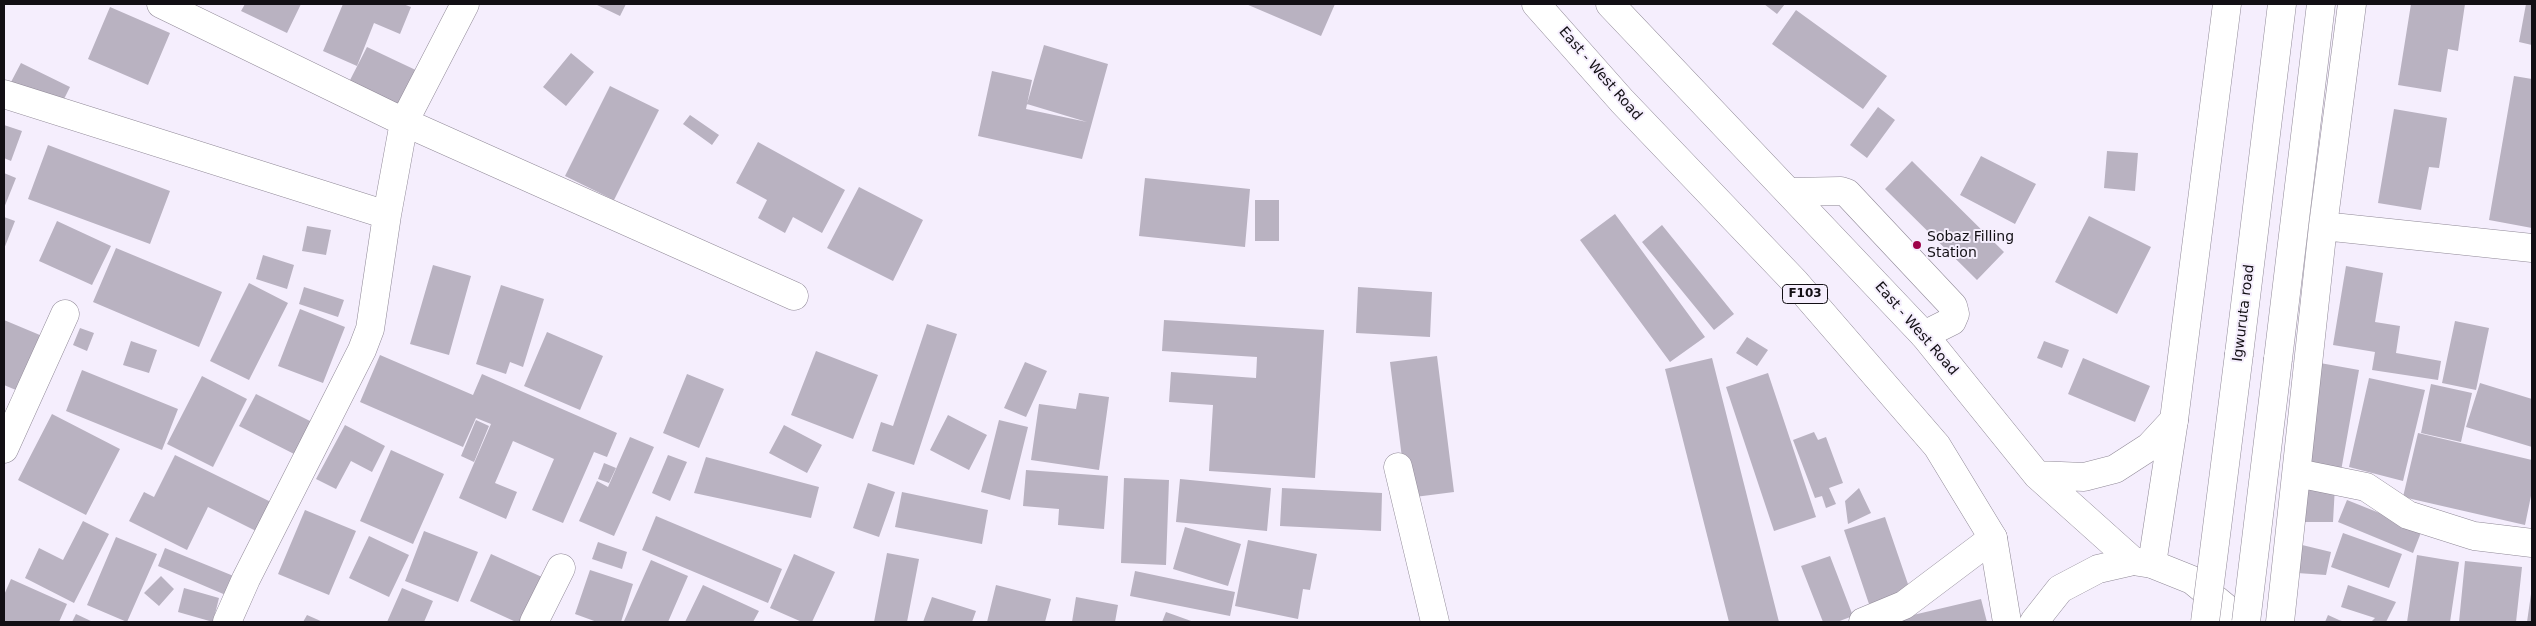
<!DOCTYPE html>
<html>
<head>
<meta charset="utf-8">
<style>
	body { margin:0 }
	#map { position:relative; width:2536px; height:626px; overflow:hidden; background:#f5eefd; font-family:"DejaVu Sans",sans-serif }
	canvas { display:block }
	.frame { position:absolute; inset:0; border:5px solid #120f14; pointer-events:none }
</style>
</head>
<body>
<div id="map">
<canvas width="2536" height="626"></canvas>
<div class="frame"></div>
</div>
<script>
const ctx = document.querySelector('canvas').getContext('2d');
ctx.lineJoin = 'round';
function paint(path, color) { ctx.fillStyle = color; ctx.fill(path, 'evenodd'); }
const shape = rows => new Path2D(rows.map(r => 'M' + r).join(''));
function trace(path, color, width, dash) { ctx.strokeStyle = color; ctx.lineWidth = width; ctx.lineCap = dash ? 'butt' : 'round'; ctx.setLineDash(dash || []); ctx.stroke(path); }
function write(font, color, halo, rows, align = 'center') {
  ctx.font = font + ' "DejaVu Sans",sans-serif'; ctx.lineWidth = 4; ctx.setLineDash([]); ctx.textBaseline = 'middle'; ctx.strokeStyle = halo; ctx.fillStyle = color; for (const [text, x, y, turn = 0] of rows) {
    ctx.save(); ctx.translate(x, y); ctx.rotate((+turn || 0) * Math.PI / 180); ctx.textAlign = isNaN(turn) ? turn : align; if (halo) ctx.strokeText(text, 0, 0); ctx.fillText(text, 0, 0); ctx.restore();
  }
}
paint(shape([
	[245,4,301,4,287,33,241,11],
	[343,4,403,4,411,7,400,34,374,23,357,66,323,51],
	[595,4,626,4,620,16],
	[1246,4,1335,4,1321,36],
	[1764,4,1785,4,1777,14],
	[2411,4,2465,4,2458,51,2448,49,2441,92,2398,85],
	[2526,4,2532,4,2532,45,2519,42],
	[110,7,170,33,148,85,88,59],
	[1796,10,1887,76,1863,109,1772,44],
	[1044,45,1108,64,1082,159,978,136,992,71,1032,80,1026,109,1087,122,1027,104],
	[367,47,422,73,403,111,348,84],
	[571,53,594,72,566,106,543,87],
	[21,63,70,87,60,107,11,82],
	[2514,76,2532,79,2532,228,2489,220],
	[610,86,659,110,614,200,565,176],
	[1878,107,1895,120,1867,158,1850,145],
	[2394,109,2447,118,2439,168,2429,167,2421,210,2378,203],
	[690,115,719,135,712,145,683,124],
	[4,125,22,131,11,161,4,158],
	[758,142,845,190,822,233,793,217,785,233,758,218,767,200,736,183],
	[48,145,170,191,150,244,28,199],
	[2107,151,2138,153,2135,191,2104,188],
	[1981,156,2036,184,2015,224,1960,195],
	[1912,161,2004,252,1977,280,1885,189],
	[4,173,16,178,4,208],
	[1145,178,1250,189,1245,247,1139,236],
	[859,187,923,220,893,281,827,248],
	[1255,200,1279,200,1279,241,1255,241],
	[1615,214,1705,337,1670,362,1580,240],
	[2089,216,2151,247,2117,314,2055,282],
	[4,217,15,221,4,249],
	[57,221,111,246,92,285,39,261],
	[1662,225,1734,314,1714,330,1642,242],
	[307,226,331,230,326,255,302,251],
	[116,248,222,292,199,347,93,302],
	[263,255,294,265,287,289,256,279],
	[433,265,471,276,449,355,410,344],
	[2346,266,2383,273,2375,322,2400,326,2396,353,2441,361,2438,380,2372,370,2375,352,2333,345],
	[249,283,288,303,249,380,210,361],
	[501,285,544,299,523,367,510,362,506,374,476,364],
	[304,287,344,300,338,317,299,304],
	[1358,287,1432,292,1430,337,1356,333],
	[300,309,345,327,323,383,278,366],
	[4,320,47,338,23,393,4,385],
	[1164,320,1324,330,1315,478,1209,471,1213,405,1169,402,1171,372,1256,378,1257,357,1162,351],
	[2455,321,2489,328,2476,390,2442,383],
	[927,324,957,334,914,465,872,451,881,422,893,426],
	[80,328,94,333,87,351,73,345],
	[547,332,603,356,580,410,524,386],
	[1747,337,1768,350,1757,366,1736,353],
	[131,341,157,350,149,373,123,365],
	[2044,341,2069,350,2062,368,2037,358],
	[816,351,878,375,853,439,791,415],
	[380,355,473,395,482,374,617,433,607,457,594,452,563,523,532,510,554,459,513,441,495,483,517,492,506,519,459,498,491,424,476,418,463,447,360,402],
	[1437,356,1454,492,1407,498,1390,362],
	[1712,358,1779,622,1729,622,1665,369],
	[2083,358,2150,386,2135,422,2068,394],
	[1025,362,1047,371,1026,417,1004,408],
	[2320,363,2359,370,2341,471,2301,463],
	[82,370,178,409,162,450,66,411],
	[1768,373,1816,517,1774,531,1726,387],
	[687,374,724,389,699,448,663,433],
	[202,376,247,399,213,467,167,444],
	[2369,378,2425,390,2403,481,2349,467],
	[2480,383,2532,399,2532,447,2466,427],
	[2431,384,2472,393,2461,442,2421,433],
	[1079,393,1109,397,1099,470,1031,460,1039,404,1076,409],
	[256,394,316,424,300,457,239,426],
	[52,414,120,449,86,515,18,480],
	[948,415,987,435,969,470,930,450],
	[476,420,489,426,474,462,461,456],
	[999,420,1028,427,1010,500,981,492],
	[345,425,385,446,372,472,351,461,336,489,316,479],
	[784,425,822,445,807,473,769,453],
	[1814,432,1818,440,1826,437,1843,483,1829,488,1836,504,1826,508,1822,496,1815,498,1793,440],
	[2418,433,2532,460,2532,491,2525,525,2403,497],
	[630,437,654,447,614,536,579,521,597,481,608,487],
	[391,450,444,474,413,544,360,521],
	[175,455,273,503,258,532,208,507,187,550,129,521,144,492,154,497],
	[668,455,687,462,670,501,652,493],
	[706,457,819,487,811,518,694,493],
	[604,463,616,468,609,483,598,479],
	[1026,470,1108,476,1104,529,1058,525,1059,509,1023,506],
	[1124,478,1169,480,1166,565,1121,563],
	[1180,479,1271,488,1267,531,1176,522],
	[868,483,895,492,879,537,853,528],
	[2303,485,2335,486,2333,522,2298,522],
	[1282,488,1382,493,1381,531,1280,526],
	[1859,488,1871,513,1848,524,1845,501],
	[902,492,988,510,982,544,895,527],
	[2347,500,2422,530,2413,553,2338,522],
	[305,510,356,531,329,595,278,574],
	[656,516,782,569,768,603,642,550],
	[1885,517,1910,590,1869,604,1844,530],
	[83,521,109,534,74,603,25,578,39,548,63,560],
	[1185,527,1241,544,1228,586,1173,569],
	[424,531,478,552,458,602,405,581],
	[2343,533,2402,554,2389,588,2331,567],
	[369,536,409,555,389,597,349,578],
	[116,537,157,554,127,622,87,605],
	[1248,540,1317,554,1310,590,1303,589,1298,619,1235,606],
	[598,542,627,552,622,569,592,559],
	[2298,544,2331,552,2326,575,2297,573],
	[165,548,236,577,228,596,158,566],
	[887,553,919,559,907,622,874,622],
	[491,554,542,577,522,622,516,622,470,601],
	[794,554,835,572,812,622,802,622,770,608],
	[2417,555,2459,562,2450,622,2407,622],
	[1830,556,1853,616,1837,622,1823,622,1801,566],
	[651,560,688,576,668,622,627,622,624,621],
	[2465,561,2522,567,2516,622,2459,622],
	[590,570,633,584,621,622,597,622,575,614],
	[1135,571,1235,592,1230,616,1130,596],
	[161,576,174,589,159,606,144,593],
	[11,579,67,604,59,622,4,622,4,595],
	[703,585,759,611,753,622,685,622],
	[996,585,1051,599,1045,622,987,622],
	[2348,585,2396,602,2386,622,2371,622,2375,618,2341,607],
	[184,588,219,598,213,622,178,612],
	[402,588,433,601,424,622,387,622],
	[2531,594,2532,622,2527,622],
	[932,597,976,611,972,622,923,622],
	[1076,597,1118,605,1115,622,1072,622],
	[1981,599,1987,622,1897,622,1896,619],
	[1166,612,1194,622,1162,622],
	[76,614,93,622,72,622],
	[307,615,323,622,303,622],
	[2328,615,2339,620,2345,622,2325,622]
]), '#b9b2c1');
const minor = shape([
	[161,4,404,122,794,296],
	[4,94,387,215],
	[1789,192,1841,191,1847,193,1953,306,1955,314,1952,321,1924,335],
	[2323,226,2532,248],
	[4,449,65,314],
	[1398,467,1435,622],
	[2297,473,2366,487,2408,515,2474,536,2532,543],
	[2152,564,2174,420,2227,4],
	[227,622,246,579,362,350,370,329,387,215,404,122,465,4],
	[534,622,561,568],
	[1863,622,1904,605,1993,538],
	[2280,622,2323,226,2352,4]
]);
const major = shape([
	[1536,4,1622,101,1795,282,1937,446,1993,538,2007,622],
	[1610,4,1924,335,2037,475,2133,561,2152,564,2192,580,2243,622],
	[2239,354,2282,4],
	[2278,359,2321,4],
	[2037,475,2084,477,2115,469,2149,447,2174,420],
	[2034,622,2060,589,2098,569,2133,561]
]);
trace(minor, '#908997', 29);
trace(major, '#908997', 29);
trace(minor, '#fff', 28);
trace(major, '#fff', 28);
const majorBridge = shape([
	[2205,622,2239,354],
	[2246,622,2278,359]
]);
trace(majorBridge, '#908997', 29, []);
trace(majorBridge, '#fff', 28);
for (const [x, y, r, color] of [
	[1917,245,5,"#9e034a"]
]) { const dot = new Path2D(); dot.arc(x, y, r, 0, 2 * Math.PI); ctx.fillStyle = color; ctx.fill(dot); trace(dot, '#f5eefd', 2); }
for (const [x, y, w] of [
	[1805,294,45]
]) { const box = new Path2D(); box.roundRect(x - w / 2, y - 9.5, w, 19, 4); ctx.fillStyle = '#f5eefd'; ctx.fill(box); trace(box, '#120f14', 1); }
write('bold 12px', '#120f14', null, [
	["F103",1805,294]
]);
write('14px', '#120f14', '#f5eefd', [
	["East - West Road",1600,74,49],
	["Igwuruta road",2244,313,-83],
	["East - West Road",1916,329,49]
]);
write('14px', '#120f14', '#f5eefd', [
	["Sobaz Filling",1927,237],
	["Station",1927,253]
], 'left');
</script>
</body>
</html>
